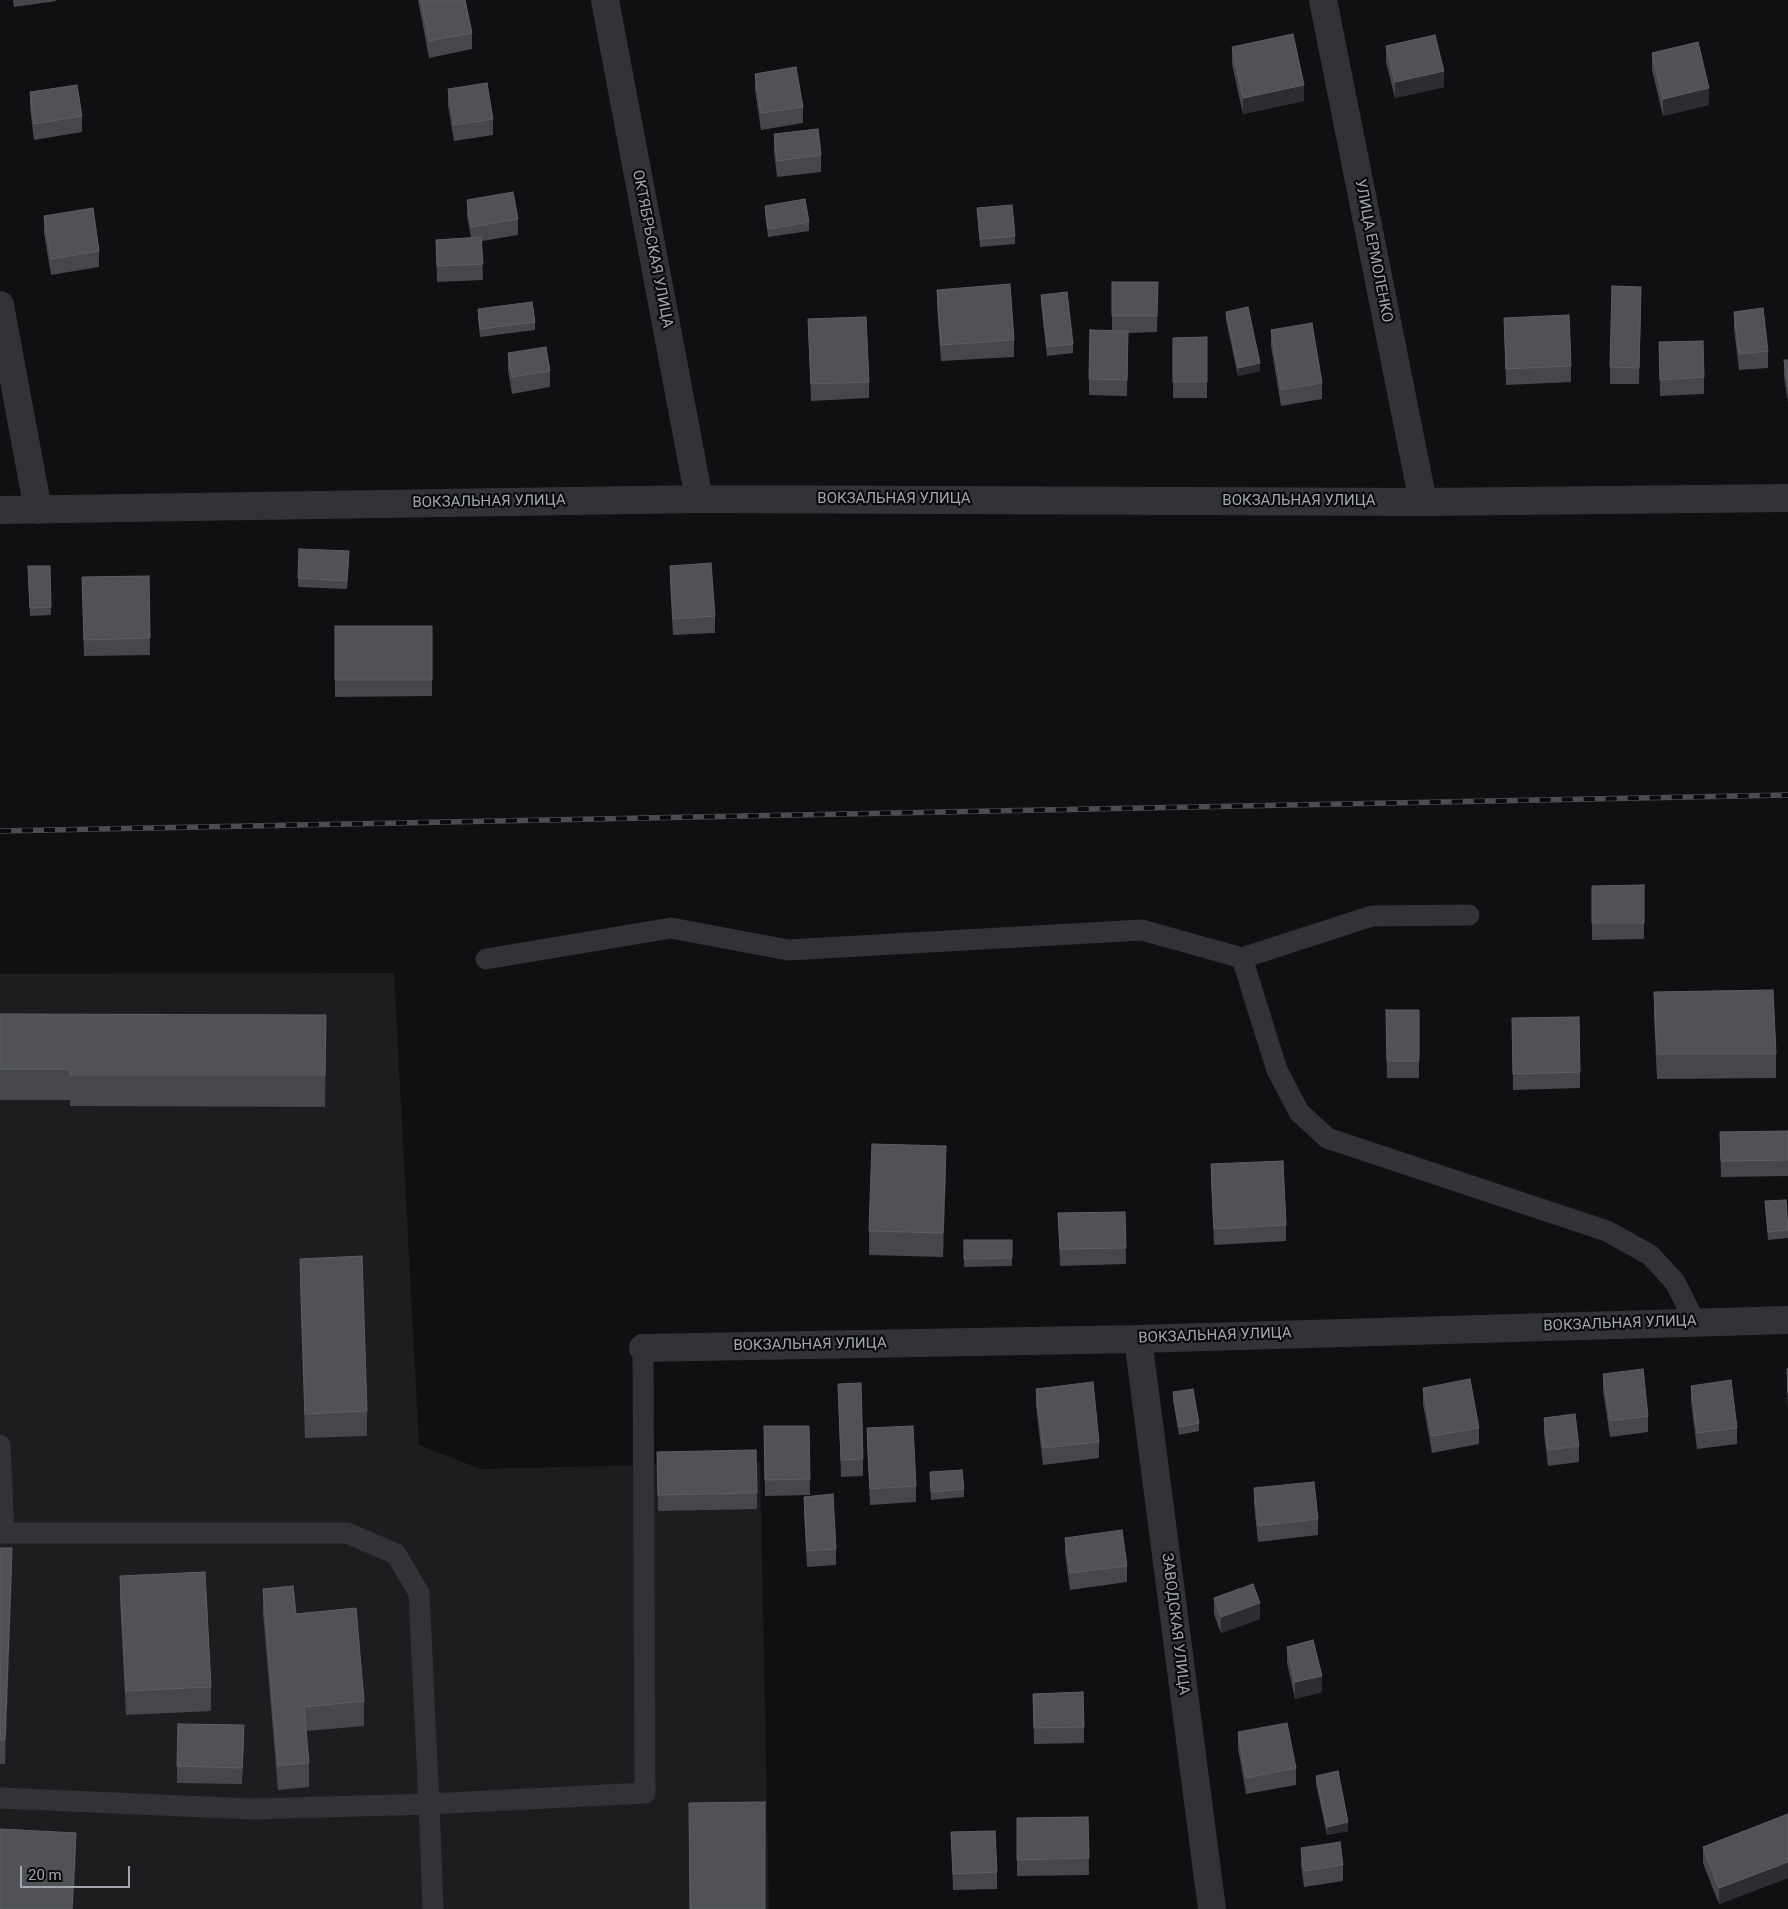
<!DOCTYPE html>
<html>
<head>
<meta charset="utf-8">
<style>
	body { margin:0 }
	#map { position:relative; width:1788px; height:1909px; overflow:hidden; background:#101012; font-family:Roboto,sans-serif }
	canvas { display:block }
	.scale { position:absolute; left:20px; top:1866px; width:110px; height:22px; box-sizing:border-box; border:2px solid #a2a7b2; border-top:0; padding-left:6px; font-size:15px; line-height:18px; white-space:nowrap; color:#a2a7b2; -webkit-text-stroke:4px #0b0b0d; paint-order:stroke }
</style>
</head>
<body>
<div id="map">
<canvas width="1788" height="1909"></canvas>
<div class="scale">20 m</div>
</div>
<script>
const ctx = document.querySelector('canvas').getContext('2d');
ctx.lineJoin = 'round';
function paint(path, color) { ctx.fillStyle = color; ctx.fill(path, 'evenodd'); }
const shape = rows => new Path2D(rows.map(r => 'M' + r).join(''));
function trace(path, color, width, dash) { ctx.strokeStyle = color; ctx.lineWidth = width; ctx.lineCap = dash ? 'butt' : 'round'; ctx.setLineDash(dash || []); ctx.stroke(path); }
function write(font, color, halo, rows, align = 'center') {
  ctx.font = font + ' Roboto,sans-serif'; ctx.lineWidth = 4.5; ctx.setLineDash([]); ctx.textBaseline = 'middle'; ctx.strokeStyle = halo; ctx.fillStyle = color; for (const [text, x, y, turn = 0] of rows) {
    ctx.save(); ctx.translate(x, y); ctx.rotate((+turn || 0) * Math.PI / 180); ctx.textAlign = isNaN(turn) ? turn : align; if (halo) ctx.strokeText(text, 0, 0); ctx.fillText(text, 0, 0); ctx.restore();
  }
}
paint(shape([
	[394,973,419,1445,481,1469,760,1462,769,1909,0,1909,0,974]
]), '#1d1d1f');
trace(shape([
	[1242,958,1277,1070,1299,1112,1327,1138,1607,1231,1650,1255,1675,1282,1695,1322],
	[486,959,671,928,788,950,1142,930,1242,958,1372,916,1469,915],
	[0,1445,4,1533],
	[0,1533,347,1533,396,1554,419,1593,429,1804,645,1793,643,1348],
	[0,1798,252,1809,429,1804,433,1909]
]), '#323337', 21);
trace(shape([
	[605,0,699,499],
	[1323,0,1423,502],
	[0,305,38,510],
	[0,510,699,499,1423,502,1788,498],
	[1138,1339,1212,1909],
	[643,1348,1138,1339,1788,1320]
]), '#323337', 28);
const rail = shape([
	[0,831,1788,795]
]);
trace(rail, '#4b4d51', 5.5);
trace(rail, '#0b0b0d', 4, [11]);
paint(shape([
	[13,0,56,0,56,1,14,7],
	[418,0,465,0,472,33,472,49,429,58],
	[1386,46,1444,87,1395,98,1386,62],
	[1232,47,1304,101,1243,114,1232,64],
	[1652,53,1709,105,1663,116,1652,70],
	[755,74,803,107,803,123,761,130,755,90],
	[448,89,493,119,493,135,454,141,448,106],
	[30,92,82,116,82,132,34,140,30,108],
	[774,134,821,155,821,172,777,177,774,151],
	[467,200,518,219,518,235,482,241,483,280,437,282,436,240,471,238,467,216],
	[765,206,809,222,809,231,768,237,765,214],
	[977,208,1015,236,1015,244,980,247],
	[44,216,99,251,99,267,51,275,44,233],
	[1112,282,1158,282,1157,332,1128,333,1127,396,1089,395,1089,379,1112,331],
	[937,290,1014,340,1014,357,941,361,937,306],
	[1041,295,1073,344,1073,353,1047,356,1041,303],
	[1641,303,1639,384,1610,384,1610,367],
	[478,309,535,322,535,330,480,337,478,317],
	[1226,312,1260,371,1238,376,1226,320],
	[1734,312,1768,351,1768,368,1739,370,1734,328],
	[1504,318,1571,366,1571,382,1506,385],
	[808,319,869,382,869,398,811,401],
	[1271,330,1322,383,1322,399,1281,406,1271,346],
	[1207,337,1207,398,1173,398,1173,338],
	[1659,342,1704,377,1704,394,1660,396],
	[508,353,550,371,550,387,512,394,508,370],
	[1784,360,1788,360,1788,403,1784,377],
	[349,560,347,589,298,587,298,578],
	[50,566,51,615,30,616,28,575],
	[670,566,715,616,715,633,673,635,670,583],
	[149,576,150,655,84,656,82,577],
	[335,626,432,626,432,696,335,697],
	[1644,885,1644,939,1592,940,1592,886],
	[1654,992,1776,1054,1776,1078,1657,1079,1654,1016],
	[1386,1010,1419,1010,1419,1078,1387,1078],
	[0,1014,326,1015,325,1107,70,1106,70,1100,0,1100],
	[1512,1018,1580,1072,1580,1088,1513,1090],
	[1788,1131,1788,1176,1721,1177,1720,1132],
	[1211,1164,1286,1225,1286,1241,1214,1245,1211,1180],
	[946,1170,943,1257,869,1255,869,1231],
	[1765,1201,1788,1222,1788,1238,1768,1240],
	[1125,1212,1126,1264,1060,1266,1058,1213],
	[964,1240,1012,1240,1012,1266,964,1267],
	[300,1259,367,1411,367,1436,305,1438,300,1283],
	[1787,1369,1788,1369,1788,1410,1787,1385],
	[1603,1374,1648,1416,1648,1432,1610,1437,1603,1390],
	[838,1384,863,1459,863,1476,841,1477],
	[1691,1386,1737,1428,1737,1444,1697,1449,1691,1402],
	[1423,1388,1479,1428,1479,1444,1432,1453,1423,1404],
	[1036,1389,1099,1442,1099,1458,1043,1465,1036,1406],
	[1173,1392,1199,1423,1199,1431,1179,1435,1173,1401],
	[1544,1418,1579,1446,1579,1462,1548,1466,1544,1434],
	[764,1426,809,1426,810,1495,765,1496],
	[867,1428,916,1486,916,1502,870,1505,867,1444],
	[657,1452,757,1493,757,1509,658,1511],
	[930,1472,964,1489,964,1497,931,1500],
	[1254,1488,1318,1519,1318,1535,1258,1542,1254,1504],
	[804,1497,836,1549,836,1565,807,1567,804,1513],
	[1065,1538,1127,1566,1127,1582,1070,1590,1065,1554],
	[0,1548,12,1573,5,1764,0,1764],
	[120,1576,211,1687,211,1711,126,1715,120,1600],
	[263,1589,296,1614,364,1701,364,1726,306,1731,309,1763,309,1787,278,1790,263,1613],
	[1214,1598,1260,1619,1221,1633,1214,1614],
	[1287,1647,1322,1692,1295,1699,1287,1663],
	[1033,1694,1084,1727,1084,1743,1034,1744],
	[1238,1732,1296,1768,1296,1785,1246,1794,1238,1748],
	[244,1741,242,1784,177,1783,177,1766],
	[1316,1776,1348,1831,1327,1835,1316,1784],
	[1788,1814,1788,1878,1719,1904,1703,1863,1703,1847],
	[1088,1817,1089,1875,1017,1876,1017,1818],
	[951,1832,997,1872,997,1889,953,1890],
	[1301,1848,1343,1865,1343,1881,1304,1887,1301,1865]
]), '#46474d');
paint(shape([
	[1444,71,1444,87,1395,98,1395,82],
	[1304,85,1304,101,1243,114,1243,98],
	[1709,88,1709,105,1663,116,1663,99],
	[1260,363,1260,371,1238,376,1238,368],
	[946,1146,946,1170,943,1257,943,1233],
	[12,1548,12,1573,5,1764,5,1740],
	[1260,1603,1260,1619,1221,1633,1221,1617],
	[1322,1676,1322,1692,1295,1699,1295,1682],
	[1348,1822,1348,1831,1327,1835,1327,1827],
	[76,1833,76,1865,73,1909,72,1909],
	[1788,1862,1788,1878,1719,1904,1719,1888]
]), '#2c2d31');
const building = shape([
	[421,0,465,0,472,33,429,41,421,0],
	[1293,34,1304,85,1243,98,1232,47,1293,34],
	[1435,35,1444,71,1395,82,1386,46,1435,35],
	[1698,42,1709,88,1663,99,1652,53,1698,42],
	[796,67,803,107,761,113,755,74,796,67],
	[487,83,493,119,454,125,448,89,487,83],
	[77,85,82,116,34,124,30,92,77,85],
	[818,129,821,155,777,161,774,134,818,129],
	[513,192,518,219,471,227,467,200,513,192],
	[805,199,809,222,768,229,765,206,805,199],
	[1012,205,1015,236,980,239,977,208,1012,205],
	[93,208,99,251,51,259,44,216,93,208],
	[481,237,483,264,437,266,436,240,481,237],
	[1112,282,1158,282,1157,316,1112,316,1112,282],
	[1010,284,1014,340,941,345,937,290,1010,284],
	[1612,286,1641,287,1639,368,1610,367,1612,286],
	[1067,292,1073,344,1047,347,1041,295,1067,292],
	[532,302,535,322,480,329,478,309,532,302],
	[1248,307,1260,363,1238,368,1226,312,1248,307],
	[1763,308,1768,351,1739,354,1734,312,1763,308],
	[1569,315,1571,366,1506,369,1504,318,1569,315],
	[866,317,869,382,811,384,808,319,866,317],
	[1312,323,1322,383,1281,390,1271,330,1312,323],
	[1090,330,1128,331,1127,380,1089,379,1090,330],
	[1207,337,1207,382,1173,382,1173,338,1207,337],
	[1703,341,1704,377,1660,380,1659,342,1703,341],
	[546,347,550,371,512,377,508,353,546,347],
	[1784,360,1788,360,1788,387,1784,360],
	[299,549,349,551,347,581,298,578,299,549],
	[711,563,715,616,673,619,670,566,711,563],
	[28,566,50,566,51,607,30,608,28,566],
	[149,576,150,638,84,640,82,577,149,576],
	[335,626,432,626,432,680,335,680,335,626],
	[1644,885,1644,923,1592,923,1592,886,1644,885],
	[1773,990,1776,1054,1657,1054,1654,992,1773,990],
	[1386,1010,1419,1010,1419,1061,1387,1061,1386,1010],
	[0,1014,326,1015,325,1075,70,1075,70,1069,0,1069,0,1014],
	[1579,1017,1580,1072,1513,1074,1512,1018,1579,1017],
	[1788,1131,1788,1160,1721,1161,1720,1132,1788,1131],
	[872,1144,946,1146,943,1233,869,1231,872,1144],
	[1283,1161,1286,1225,1214,1229,1211,1164,1283,1161],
	[1786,1200,1788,1230,1768,1232,1765,1201,1786,1200],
	[1125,1212,1126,1248,1060,1249,1058,1213,1125,1212],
	[964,1240,1012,1240,1012,1258,964,1259,964,1240],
	[362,1256,367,1411,305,1414,300,1259,362,1256],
	[1643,1369,1648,1416,1610,1421,1603,1374,1643,1369],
	[1787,1369,1788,1369,1788,1393,1787,1369],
	[1470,1379,1479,1428,1432,1436,1423,1388,1470,1379],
	[1731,1380,1737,1428,1697,1433,1691,1386,1731,1380],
	[1093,1382,1099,1442,1043,1448,1036,1389,1093,1382],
	[861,1383,863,1459,841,1460,838,1384,861,1383],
	[1193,1389,1199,1423,1179,1427,1173,1392,1193,1389],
	[1575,1414,1579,1446,1548,1450,1544,1418,1575,1414],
	[764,1426,809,1426,810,1479,765,1480,764,1426],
	[913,1426,916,1486,870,1489,867,1428,913,1426],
	[756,1450,757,1493,658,1495,657,1452,756,1450],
	[962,1470,964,1489,931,1492,930,1472,962,1470],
	[1314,1482,1318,1519,1258,1526,1254,1488,1314,1482],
	[833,1494,836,1549,807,1551,804,1497,833,1494],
	[1122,1530,1127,1566,1070,1573,1065,1538,1122,1530],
	[0,1548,12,1548,5,1740,0,1740,0,1548],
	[205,1572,211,1687,126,1691,120,1576,205,1572],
	[1253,1584,1260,1603,1221,1617,1214,1598,1253,1584],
	[293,1586,296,1614,356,1608,364,1701,304,1707,309,1763,278,1766,263,1589,293,1586],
	[1313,1640,1322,1676,1295,1682,1287,1647,1313,1640],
	[1083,1692,1084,1727,1034,1728,1033,1694,1083,1692],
	[1287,1723,1296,1768,1246,1778,1238,1732,1287,1723],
	[178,1724,244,1725,242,1768,177,1766,178,1724],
	[1338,1771,1348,1822,1327,1827,1316,1776,1338,1771],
	[765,1802,765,1909,690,1909,689,1803,765,1802],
	[1788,1814,1788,1862,1719,1888,1703,1847,1788,1814],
	[1088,1817,1089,1858,1017,1860,1017,1818,1088,1817],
	[0,1829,76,1833,72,1909,0,1909,0,1829],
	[995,1831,997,1872,953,1874,951,1832,995,1831],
	[1340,1842,1343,1865,1304,1871,1301,1848,1340,1842]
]);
paint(building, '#505258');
trace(building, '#5d5f66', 1);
write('15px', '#a2a7b2', '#0b0b0d', [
	["ОКТЯБРЬСКАЯ УЛИЦА",652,249,79],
	["УЛИЦА ЕРМОЛЕНКО",1373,251,79],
	["ВОКЗАЛЬНАЯ УЛИЦА",894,499],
	["ВОКЗАЛЬНАЯ УЛИЦА",1299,501],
	["ВОКЗАЛЬНАЯ УЛИЦА",489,502,-1],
	["ВОКЗАЛЬНАЯ УЛИЦА",1620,1324,-2],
	["ВОКЗАЛЬНАЯ УЛИЦА",1215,1336,-2],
	["ВОКЗАЛЬНАЯ УЛИЦА",810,1345,-1],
	["ЗАВОДСКАЯ УЛИЦА",1175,1624,83]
]);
</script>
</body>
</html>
